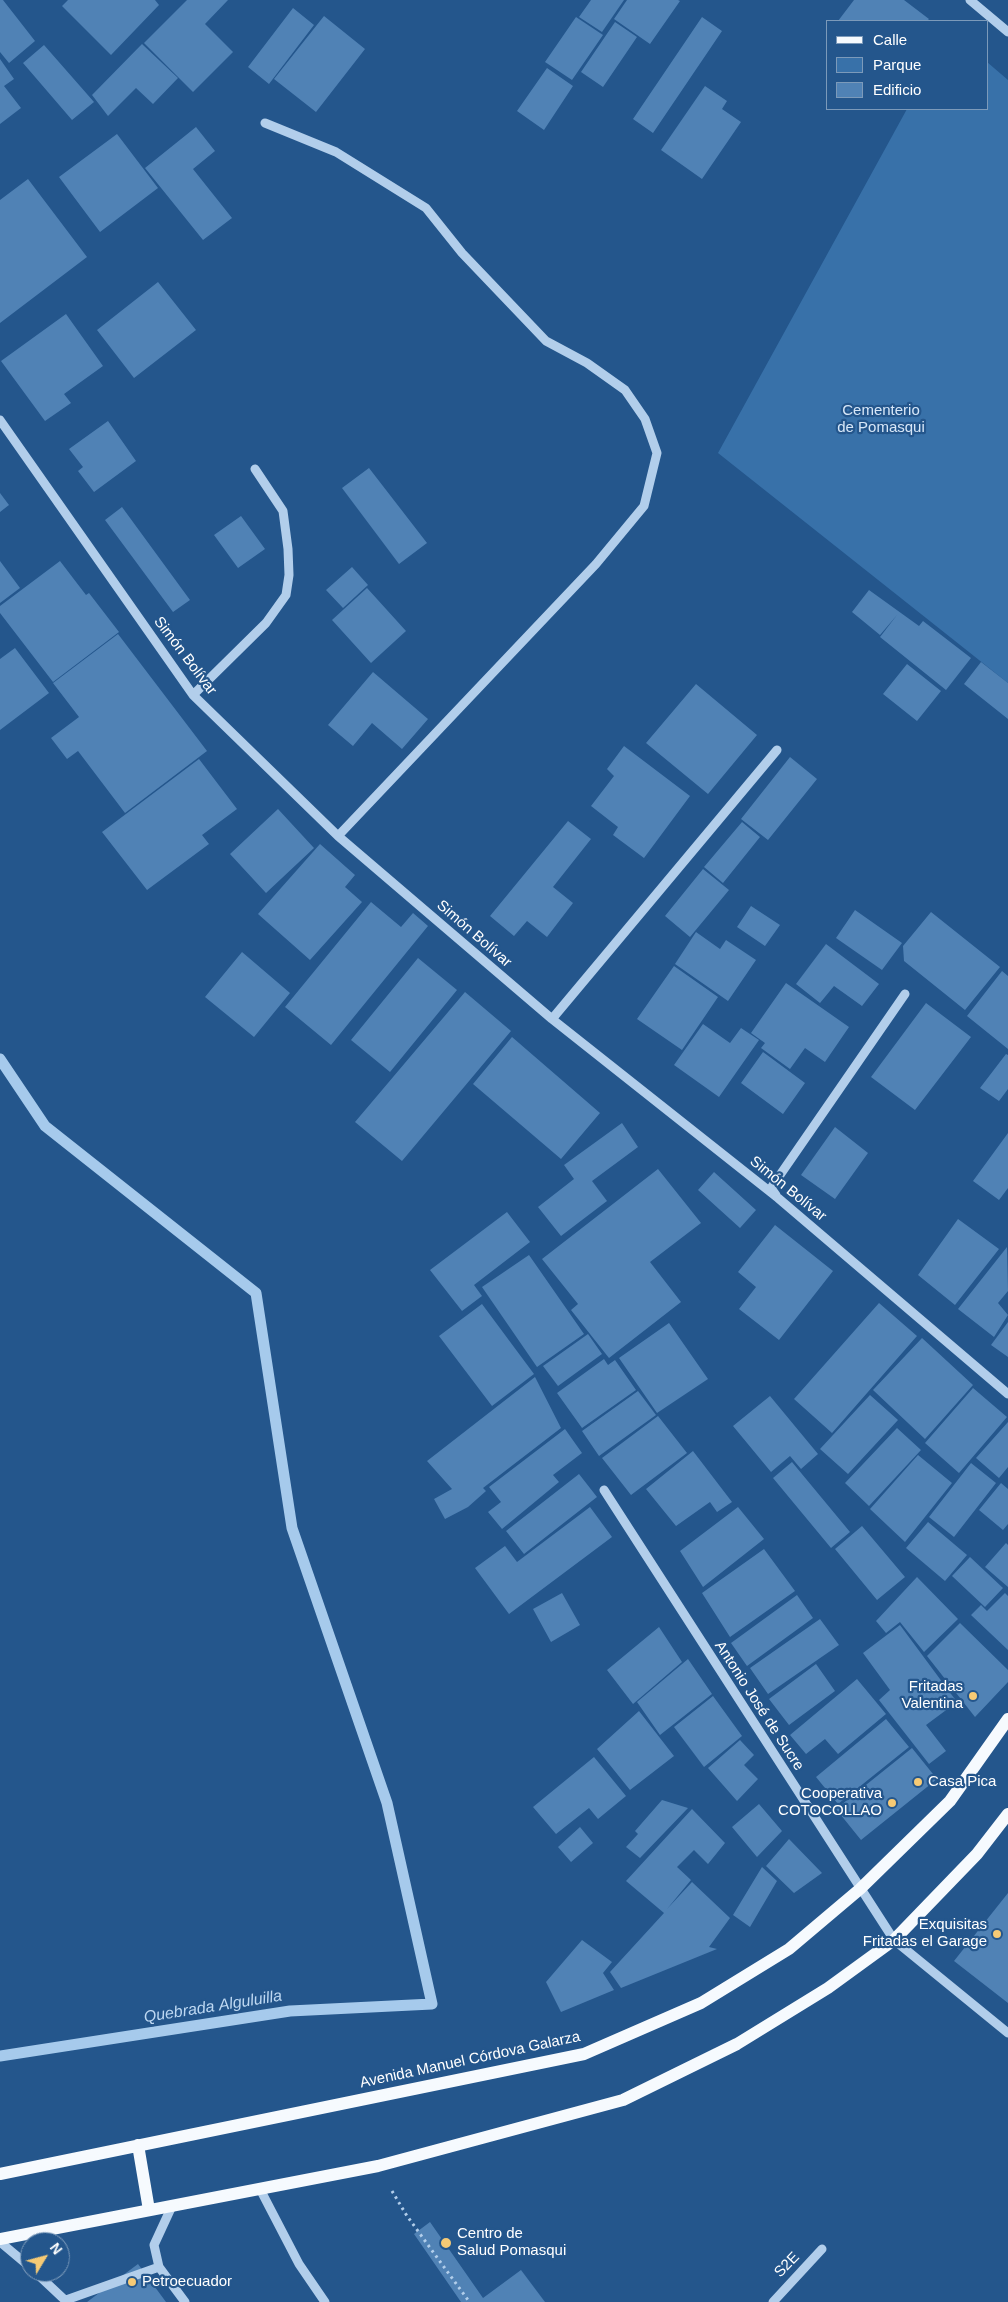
<!DOCTYPE html>
<html>
<head>
<meta charset="utf-8">
<style>
	body { margin:0 }
	#map { position:relative; width:1008px; height:2302px; overflow:hidden; background:#24568c; font-family:Arial,sans-serif }
	canvas { display:block }
	.legend { position:absolute; left:826px; top:20px; width:162px; height:90px; box-sizing:border-box; background:#24568c; border:1px solid #7c9aba; margin:0; padding:6px 9px; list-style:none; font-size:15px; color:#fff }
	.legend li { display:flex; align-items:center; gap:10px; height:25px }
	.legend b { width:25px; border:1px solid #7c9aba }
	.north { position:absolute; left:20px; top:2232px; width:50px; height:50px; box-sizing:border-box; background:#24568c; border:1px solid #7c9aba; border-radius:50%; rotate:53deg; font-size:14px; font-weight:700; line-height:20px; text-align:center; color:#fff }
	.north::after { content:''; display:block; margin:auto; width:18px; height:22px; background:#f6ca75; clip-path:polygon(50% 0,100% 100%,50% 72%,0 100%) }
</style>
</head>
<body>
<div id="map">
<canvas width="1008" height="2302"></canvas>
<ul class="legend">
<li><b style="height:6px;background:#f6fafe"></b>Calle</li>
<li><b style="height:14px;background:#3871a9"></b>Parque</li>
<li><b style="height:14px;background:#5082b5"></b>Edificio</li>
</ul>
<div class="north">N</div>
</div>
<script>
const ctx = document.querySelector('canvas').getContext('2d');
ctx.lineJoin = 'round';
function paint(path, color) { ctx.fillStyle = color; ctx.fill(path, 'evenodd'); }
const shape = rows => new Path2D(rows.map(r => 'M' + r).join(''));
function trace(path, color, width, dash) { ctx.strokeStyle = color; ctx.lineWidth = width; ctx.lineCap = dash ? 'butt' : 'round'; ctx.setLineDash(dash || []); ctx.stroke(path); }
function write(font, color, halo, rows, align = 'center') {
  ctx.font = font + ' Arial,sans-serif'; ctx.lineWidth = 4.5; ctx.setLineDash([]); ctx.textBaseline = 'middle'; ctx.strokeStyle = halo; ctx.fillStyle = color; for (const [text, x, y, turn = 0] of rows) {
    ctx.save(); ctx.translate(x, y); ctx.rotate((+turn || 0) * Math.PI / 180); ctx.textAlign = isNaN(turn) ? turn : align; if (halo) ctx.strokeText(text, 0, 0); ctx.fillText(text, 0, 0); ctx.restore();
  }
}
paint(shape([
	[987,62,1008,80,1008,683,718,453,907,109,987,109]
]), '#3871a9');
trace(shape([
	[0,1059,45,1126,256,1293,292,1528,387,1803,432,2004,290,2011,0,2056]
]), '#a6caec', 11);
paint(shape([
	[0,0,3,0,35,41,9,63,0,52],
	[68,0,155,0,159,5,111,55,62,6],
	[187,0,228,0,205,24,233,52,193,92,144,43],
	[591,0,624,0,602,32,579,17],
	[627,0,678,0,680,1,650,44,614,19],
	[854,0,904,0,929,19,927,21,838,21],
	[293,8,314,25,269,84,248,67],
	[324,16,365,49,316,112,274,79],
	[576,17,603,35,572,80,545,62],
	[702,17,722,31,653,133,633,119],
	[615,22,637,37,603,87,581,72],
	[142,44,178,78,153,104,136,88,108,116,92,95],
	[44,45,94,102,72,120,23,63],
	[0,59,14,79,4,86,21,108,0,124],
	[547,68,573,86,544,130,517,111],
	[705,86,727,101,722,109,741,122,702,179,661,150],
	[196,127,215,151,193,169,232,218,203,240,145,168],
	[117,134,158,188,100,232,59,177],
	[28,179,87,257,0,323,0,200],
	[158,282,196,330,134,378,97,330],
	[66,314,103,366,64,394,71,403,45,421,1,361],
	[108,421,136,461,94,492,78,471,83,467,69,449],
	[369,468,427,543,399,564,342,488],
	[0,493,9,505,0,512],
	[122,507,190,600,173,612,105,520],
	[241,516,265,549,238,568,214,535],
	[0,561,20,588,0,603],
	[60,561,86,595,89,593,119,632,53,682,0,613,0,606],
	[352,567,368,585,343,608,326,590],
	[367,588,406,631,371,663,332,620],
	[869,590,919,626,923,621,971,658,946,690,880,637,897,615,880,635,852,612],
	[118,634,207,751,125,813,78,751,67,759,51,738,79,717,53,683],
	[15,648,49,693,0,730,0,659],
	[981,662,1008,683,1008,719,964,684],
	[907,664,941,691,917,721,883,694],
	[373,672,428,719,402,749,372,723,353,746,328,725],
	[696,684,757,735,708,794,646,743],
	[624,746,690,796,644,858,613,835,618,827,591,806,614,776,607,769],
	[790,757,817,779,768,840,741,819],
	[199,759,237,809,202,835,209,844,147,890,102,832],
	[278,809,314,848,266,893,230,854],
	[568,821,591,839,553,887,573,903,547,937,527,921,514,936,490,916],
	[742,822,760,837,723,883,704,867],
	[320,844,355,875,345,887,362,902,310,960,258,914],
	[703,869,729,890,690,937,665,916],
	[371,902,401,927,413,913,428,926,331,1045,285,1007],
	[751,906,780,925,765,946,737,927],
	[855,910,902,943,882,970,836,938],
	[931,912,1000,967,965,1010,904,961,903,946],
	[696,932,720,949,726,940,756,960,728,1001,675,964],
	[826,944,879,984,862,1006,834,986,820,1003,796,984],
	[242,952,290,993,254,1037,205,997],
	[418,958,457,990,390,1072,351,1040],
	[674,966,718,997,682,1050,637,1019],
	[1002,971,1008,976,1008,1049,967,1016],
	[786,983,849,1027,825,1062,805,1048,790,1069,761,1048,765,1043,751,1033],
	[465,992,511,1031,402,1161,355,1122],
	[926,1003,971,1037,915,1110,871,1077],
	[703,1024,730,1043,741,1028,759,1040,719,1097,674,1065],
	[512,1037,600,1113,561,1159,473,1084],
	[763,1052,805,1083,783,1114,741,1083],
	[1006,1054,1008,1055,1008,1089,999,1101,980,1088],
	[622,1123,638,1147,592,1181,607,1201,561,1236,538,1207,574,1179,564,1165],
	[835,1127,868,1153,835,1199,801,1175],
	[1008,1133,1008,1188,999,1200,973,1181],
	[658,1169,701,1223,650,1262,681,1302,609,1358,571,1310,578,1304,542,1259],
	[714,1172,756,1210,740,1228,698,1190],
	[507,1212,530,1242,474,1285,482,1296,462,1311,430,1270],
	[958,1219,999,1249,955,1305,918,1275],
	[775,1225,833,1271,779,1340,739,1309,756,1287,738,1272],
	[1007,1247,1008,1291,998,1303,1008,1315,994,1337,958,1309],
	[529,1255,584,1334,537,1367,482,1287],
	[879,1303,917,1336,832,1433,794,1399],
	[482,1304,534,1374,492,1406,439,1336],
	[1008,1322,1008,1357,991,1345],
	[669,1323,708,1379,657,1413,619,1358],
	[588,1334,602,1354,558,1386,543,1366],
	[922,1338,973,1385,925,1439,873,1390],
	[604,1359,608,1365,615,1360,636,1390,582,1428,557,1393],
	[535,1377,561,1428,483,1488,486,1491,468,1507,445,1519,434,1499,452,1489,427,1461],
	[973,1388,1007,1417,959,1473,925,1443],
	[638,1391,656,1415,599,1456,582,1431],
	[870,1395,898,1420,848,1474,820,1449],
	[770,1396,818,1454,801,1469,790,1456,771,1472,733,1426],
	[658,1416,687,1453,631,1495,602,1458],
	[1008,1422,1008,1467,999,1478,976,1458],
	[897,1428,921,1450,869,1506,845,1483],
	[565,1429,582,1453,553,1475,559,1482,502,1529,488,1512,501,1502,489,1487],
	[693,1451,732,1502,717,1512,710,1502,676,1526,646,1489],
	[918,1455,952,1483,905,1542,870,1509],
	[792,1462,850,1532,831,1548,773,1478],
	[971,1463,996,1483,954,1537,929,1517],
	[579,1474,597,1497,524,1554,506,1531],
	[1001,1483,1008,1489,1008,1524,1003,1530,979,1510],
	[590,1507,612,1537,509,1614,475,1568,505,1546,517,1562],
	[738,1507,764,1539,703,1587,680,1551],
	[928,1522,967,1555,945,1581,906,1548],
	[862,1526,905,1577,877,1600,835,1549],
	[1006,1543,1008,1545,1008,1587,985,1567],
	[764,1549,795,1591,730,1637,702,1593],
	[970,1557,1003,1588,985,1607,952,1576],
	[917,1577,958,1619,924,1652,900,1622,886,1633,876,1621],
	[562,1593,580,1625,551,1642,533,1609],
	[1005,1593,1008,1596,1008,1650,971,1615,981,1605,987,1611],
	[797,1595,813,1618,747,1666,731,1643],
	[820,1619,839,1645,768,1694,750,1668],
	[960,1623,1008,1670,1008,1682,975,1717,927,1656],
	[900,1625,957,1702,926,1725,946,1751,929,1764,879,1700,890,1690,863,1653],
	[659,1627,682,1662,633,1704,607,1670],
	[688,1659,712,1694,660,1735,637,1702],
	[816,1664,835,1691,789,1725,769,1699],
	[857,1679,886,1714,838,1754,825,1739,806,1754,790,1735],
	[713,1696,742,1736,704,1767,674,1727],
	[639,1711,674,1756,630,1790,597,1749],
	[886,1719,909,1747,838,1804,816,1777],
	[740,1740,754,1755,744,1765,758,1779,737,1801,708,1768],
	[912,1748,937,1779,861,1840,836,1809],
	[594,1757,626,1796,598,1819,589,1808,556,1834,533,1807],
	[662,1800,688,1808,640,1858,626,1847,638,1834,635,1831],
	[759,1804,782,1831,757,1857,732,1827],
	[692,1809,725,1843,708,1864,694,1850,677,1867,691,1880,667,1909,692,1882,730,1918,709,1947,717,1949,621,1988,610,1972,664,1913,626,1881],
	[580,1827,593,1843,571,1862,558,1847],
	[789,1839,822,1873,794,1893,766,1866],
	[762,1867,777,1881,750,1927,733,1915],
	[1008,1893,1008,2003,954,1961],
	[582,1940,612,1962,603,1973,614,1990,561,2012,546,1982],
	[430,2222,483,2298,521,2270,545,2302,461,2302,414,2234],
	[138,2264,166,2302,87,2302]
]), '#5082b5');
trace(shape([
	[392,2191,407,2216,468,2300]
]), '#b2ceeb', 3, [2.5, 4]);
trace(shape([
	[970,0,1008,32],
	[265,123,336,152,426,208,462,253,546,341,587,363,625,390,645,419,657,453,644,506,596,564,338,836],
	[0,420,193,695,338,836,552,1019,778,1198,1008,1394],
	[193,695,266,623,286,595,289,575,288,549,283,511,255,469],
	[552,1019,777,750],
	[776,1195,771,1188,905,994],
	[604,1490,894,1940,1008,2033],
	[260,2189,299,2264,325,2302],
	[172,2206,154,2245,159,2267,185,2302],
	[0,2242,30,2267],
	[35,2272,67,2302],
	[66,2300,159,2267],
	[773,2302,822,2249]
]), '#b2ceeb', 9);
trace(shape([
	[138,2145,149,2210],
	[0,2174,584,2054,701,2003,789,1949,860,1889,950,1801,1008,1719],
	[0,2239,378,2166,623,2100,737,2044,828,1988,894,1940,977,1854,1008,1814]
]), '#f6fafe', 12);
for (const [x, y, r, color] of [
	[973,1696,5,"#f6ca75"],
	[918,1782,5,"#f6ca75"],
	[892,1803,5,"#f6ca75"],
	[997,1934,5,"#f6ca75"],
	[446,2243,6,"#f6ca75"],
	[132,2282,5,"#f6ca75"]
]) { const dot = new Path2D(); dot.arc(x, y, r, 0, 2 * Math.PI); ctx.fillStyle = color; ctx.fill(dot); trace(dot, '#24568c', 2); }
write('15px', '#d7e7f8', '#24568c', [
	["Cementerio",881,411],
	["de Pomasqui",881,428]
]);
write('15px', '#fff', '#24568c', [
	["Simón Bolívar",185,656,53],
	["Simón Bolívar",474,934,41],
	["Simón Bolívar",788,1189,39],
	["Antonio José de Sucre",759,1706,57],
	["Avenida Manuel Córdova Galarza",470,2060,-12],
	["S2E",787,2265,-46]
]);
write('15px', '#fff', '#24568c', [
	["Fritadas",963,1687],
	["Valentina",963,1704],
	["Casa Pica",928,1782,"left"],
	["Cooperativa",882,1794],
	["COTOCOLLAO",882,1811],
	["Exquisitas",987,1925],
	["Fritadas el Garage",987,1942],
	["Centro de",457,2234,"left"],
	["Salud Pomasqui",457,2251,"left"],
	["Petroecuador",142,2282,"left"]
], 'right');
write('italic 16px', '#bed8f2', '#24568c', [
	["Quebrada Alguluilla",213,2007,-9]
]);
</script>
</body>
</html>
